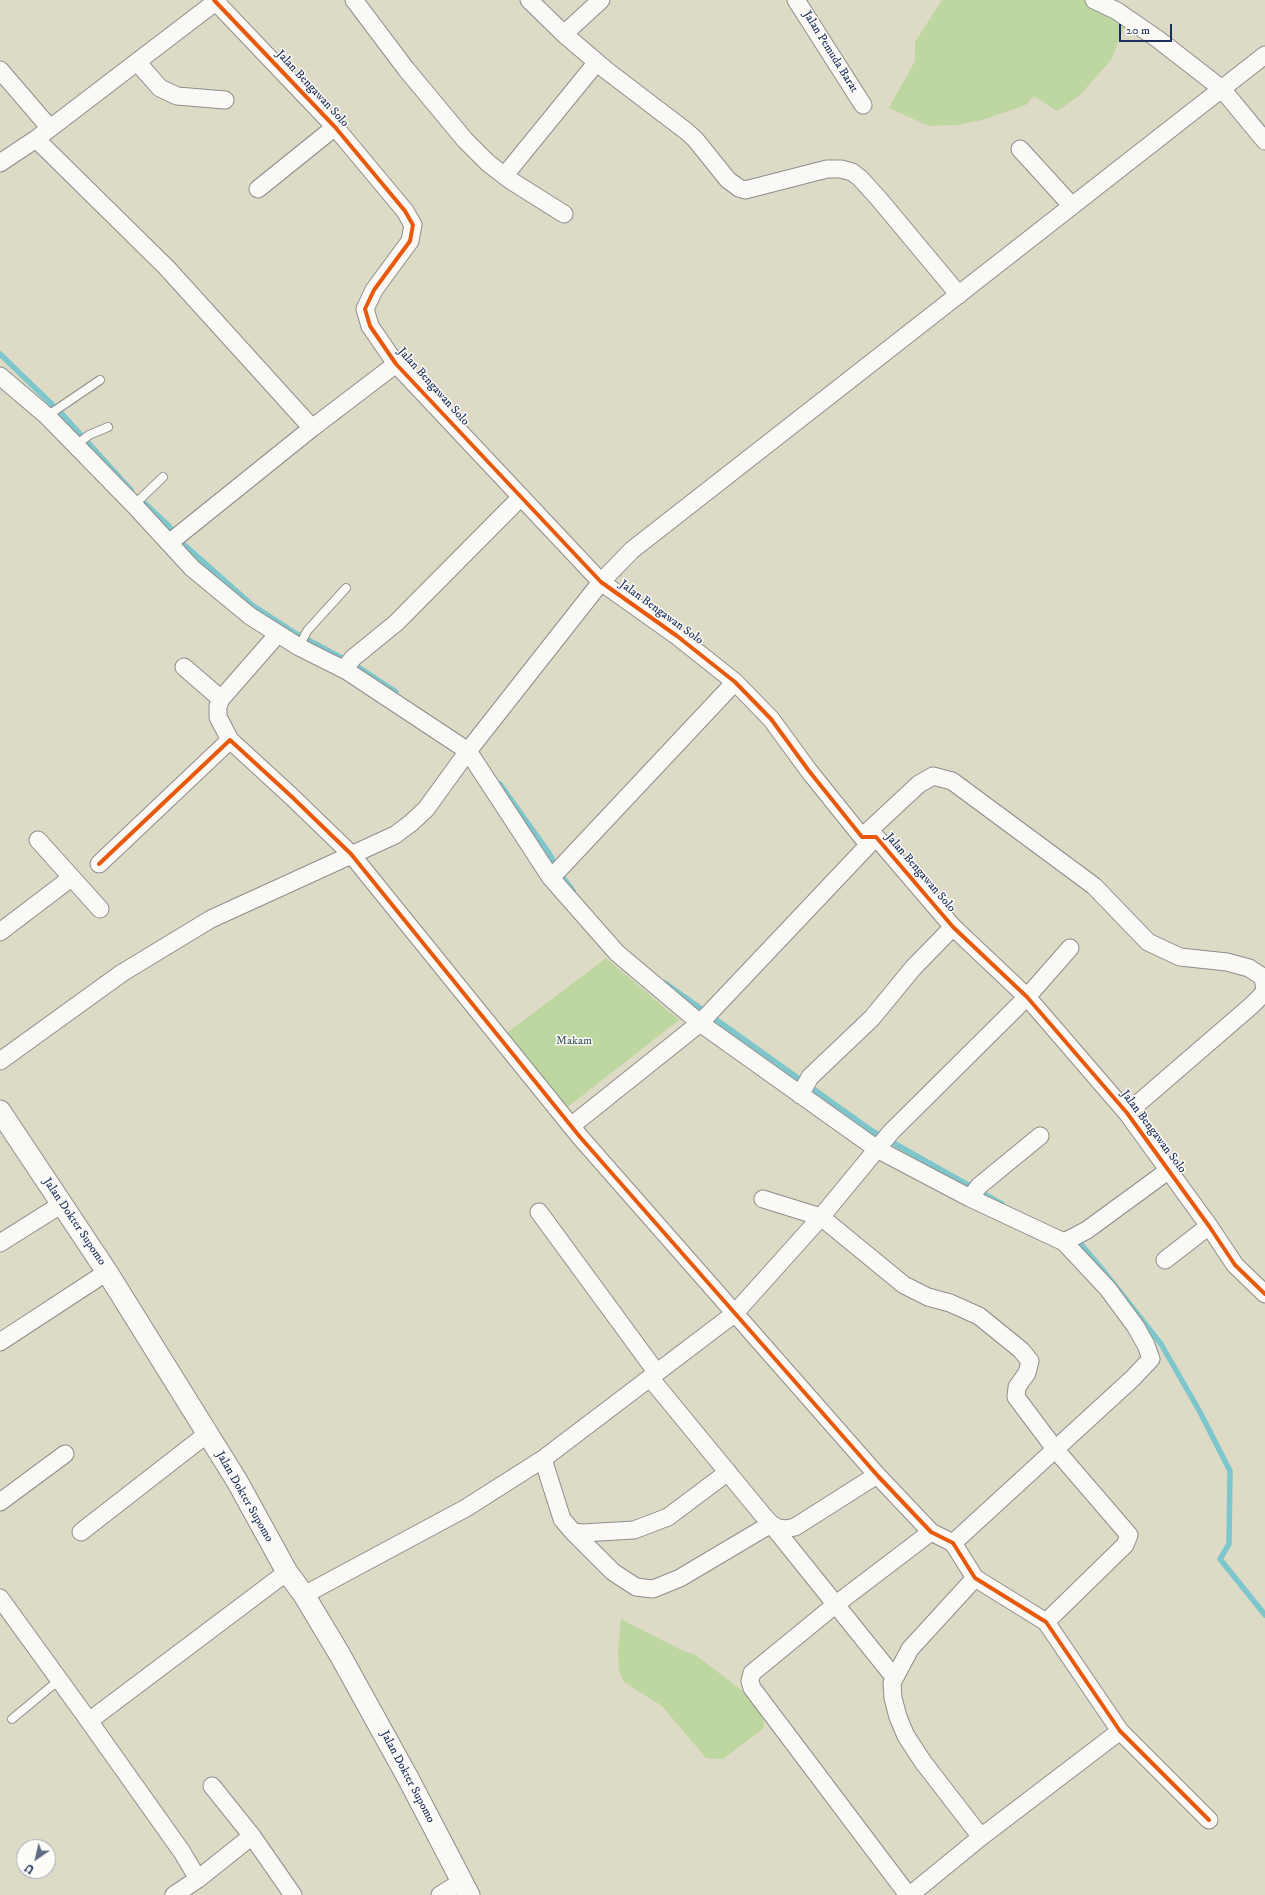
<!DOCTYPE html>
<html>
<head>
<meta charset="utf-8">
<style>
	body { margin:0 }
	#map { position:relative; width:1265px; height:1895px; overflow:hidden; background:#dddac6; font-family:"IM FELL DW Pica",serif }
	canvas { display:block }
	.north { position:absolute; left:16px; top:1839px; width:40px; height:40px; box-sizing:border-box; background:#fdfcf7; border:1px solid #a3aaba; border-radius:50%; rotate:214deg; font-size:11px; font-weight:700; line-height:16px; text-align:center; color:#1b2f5e }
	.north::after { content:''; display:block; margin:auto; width:14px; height:18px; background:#5f6b82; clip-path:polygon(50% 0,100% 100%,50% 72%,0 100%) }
	.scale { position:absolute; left:1119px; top:24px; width:53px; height:18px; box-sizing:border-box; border:2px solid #1b2f5e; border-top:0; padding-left:5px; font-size:12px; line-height:14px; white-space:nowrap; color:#1b2f5e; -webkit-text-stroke:3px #fdfcf7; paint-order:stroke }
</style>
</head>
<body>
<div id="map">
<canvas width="1265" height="1895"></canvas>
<div class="north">U</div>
<div class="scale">20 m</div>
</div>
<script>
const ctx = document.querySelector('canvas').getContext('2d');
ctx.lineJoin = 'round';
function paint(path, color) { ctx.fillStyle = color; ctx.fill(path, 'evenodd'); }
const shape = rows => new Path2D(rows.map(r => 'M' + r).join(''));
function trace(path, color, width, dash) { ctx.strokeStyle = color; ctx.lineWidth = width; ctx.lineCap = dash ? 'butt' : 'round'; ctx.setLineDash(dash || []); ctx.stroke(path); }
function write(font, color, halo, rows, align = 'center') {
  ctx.font = font + ' "IM FELL DW Pica",serif'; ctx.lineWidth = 3; ctx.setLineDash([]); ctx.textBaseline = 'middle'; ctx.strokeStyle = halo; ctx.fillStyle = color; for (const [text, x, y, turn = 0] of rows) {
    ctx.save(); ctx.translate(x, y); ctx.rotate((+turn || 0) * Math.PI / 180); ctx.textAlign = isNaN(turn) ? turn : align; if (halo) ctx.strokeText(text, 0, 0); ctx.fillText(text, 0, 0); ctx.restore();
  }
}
paint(shape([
	[942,0,1091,0,1128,18,1111,60,1079,96,1057,111,1034,96,1026,105,982,120,957,125,929,126,889,108,915,61,915,42],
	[606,958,679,1020,565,1109,507,1033],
	[621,1619,683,1651,694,1654,727,1679,761,1705,764,1728,723,1759,706,1758,662,1706,624,1682,619,1670,618,1650]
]), '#bed6a0');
trace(shape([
	[0,354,63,415,131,490],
	[138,497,168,525,180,541,252,605,295,633,355,665,396,692],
	[500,784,549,853,561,875,573,891],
	[665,983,872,1131,1002,1204],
	[1079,1242,1102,1269,1161,1344,1200,1412,1230,1471,1229,1544,1220,1559,1265,1615]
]), '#7dc7cc', 5.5);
const service = shape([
	[47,416,100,380],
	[75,446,89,435,108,427],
	[134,505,163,477],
	[299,647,307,631,346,588],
	[12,1719,59,1680]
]);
const minor = shape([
	[214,0,335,127,405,211,413,225,410,241,374,290,365,309,370,326,396,364,601,582,677,636,735,682,771,719,809,771,862,837,876,837,953,927,1027,997,1127,1113,1209,1226,1235,1265,1265,1294],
	[354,0,406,69,465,140,488,163,510,180,564,214],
	[529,0,564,34,601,0],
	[796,0,863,105],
	[1094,0,1117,11,1159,40,1222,89,1265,141],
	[564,34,606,70,686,131,695,139,728,180,739,188,745,190,827,169,841,169,852,172,860,178,879,199,959,295],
	[137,62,160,88,177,96,225,100],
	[0,70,49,127],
	[36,139,167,268,312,428],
	[1020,149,1072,206],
	[0,163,36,139,218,0],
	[505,175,597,62],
	[258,189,335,127],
	[0,376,47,416,134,505,192,568,250,616,299,647,347,671,468,751,551,878,617,953,700,1023,877,1149,970,1198,1064,1242,1087,1230,1169,1170],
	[169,543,312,428,396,364],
	[184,667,221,699],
	[347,671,346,667,353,658,396,623,521,497],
	[230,740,218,717,218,706,221,699,277,635],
	[862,837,919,784,933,776,952,781,1094,886,1148,942,1180,957,1227,962,1249,968,1263,977,1265,990],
	[38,840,100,909],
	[99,864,230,740,291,796,351,854,580,1137,877,1475,931,1532,953,1543,975,1578,1046,1622,1120,1731,1209,1820],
	[551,878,735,682],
	[0,932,71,878],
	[0,1061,122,973,211,919,395,835,411,823,426,809,468,751,601,582,632,550,1265,55],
	[800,1095,810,1077,872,1018,913,968,953,927],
	[1127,1113,1251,1006,1265,992],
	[571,1126,700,1023,876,837],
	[970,1198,979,1186,1040,1136],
	[763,1199,821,1217,904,1285,928,1297,950,1303,979,1316,1021,1350,1030,1361,1027,1373,1017,1387,1016,1397,1055,1449,1129,1535,1125,1545,1046,1622],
	[539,1212,657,1373],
	[0,1243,62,1204],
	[1165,1260,1209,1226],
	[0,1342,107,1272],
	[651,1379,762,1514,771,1524,778,1528,785,1529,795,1527,877,1475],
	[543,1459,562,1519,573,1532,582,1533,634,1530,668,1517,728,1472],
	[0,1502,65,1454],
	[81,1532,207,1434],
	[573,1532,613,1572,636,1587,653,1589,680,1578,771,1524,894,1677],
	[953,1543,1133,1378,1151,1359,1146,1345,1136,1327,1108,1289,1064,1242],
	[975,1578,910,1649,892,1683,893,1698,898,1717,906,1736,923,1762,981,1837,1120,1731],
	[304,1595,466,1508,543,1459,734,1314,821,1217,891,1132,1027,997,1070,948],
	[0,1598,89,1721,287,1572],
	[89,1721,182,1852,198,1879,174,1895],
	[212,1786,252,1836,293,1895],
	[198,1879,252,1836],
	[440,1895,461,1882],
	[908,1895,752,1688,750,1681,752,1673,835,1605,931,1532],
	[910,1895,981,1837]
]);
const tertiary = shape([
	[0,1111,107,1272,237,1481,287,1572,304,1595,340,1655,408,1778,469,1895]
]);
trace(service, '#8c8e8c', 10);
trace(minor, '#8c8e8c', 19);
trace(tertiary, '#8c8e8c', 23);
trace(service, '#faf9f6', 8);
trace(minor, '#faf9f6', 17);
trace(tertiary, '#faf9f6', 21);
trace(shape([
	[214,0,335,127,405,211,413,225,410,241,374,290,365,309,370,326,396,364,601,582,677,636,735,682,771,719,809,771,862,837,876,837,953,927,1027,997,1127,1113,1209,1226,1235,1265,1265,1294],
	[99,864,230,740,291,796,351,854,580,1137,877,1475,931,1532,953,1543,975,1578,1046,1622,1120,1731,1209,1820]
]), '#e8590c', 4);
write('12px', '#1b2f5e', '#fdfcf7', [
	["Jalan Pemuda Barat",830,52,58],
	["Jalan Bengawan Solo",312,89,47],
	["Jalan Bengawan Solo",433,387,48],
	["Jalan Bengawan Solo",661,613,36],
	["Jalan Bengawan Solo",920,873,49],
	["Jalan Bengawan Solo",1153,1132,53],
	["Jalan Dokter Supomo",74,1222,56],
	["Jalan Dokter Supomo",244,1497,60],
	["Jalan Dokter Supomo",407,1777,62]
]);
write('12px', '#446068', '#fdfcf7', [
	["Makam",574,1042]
]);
</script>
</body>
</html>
